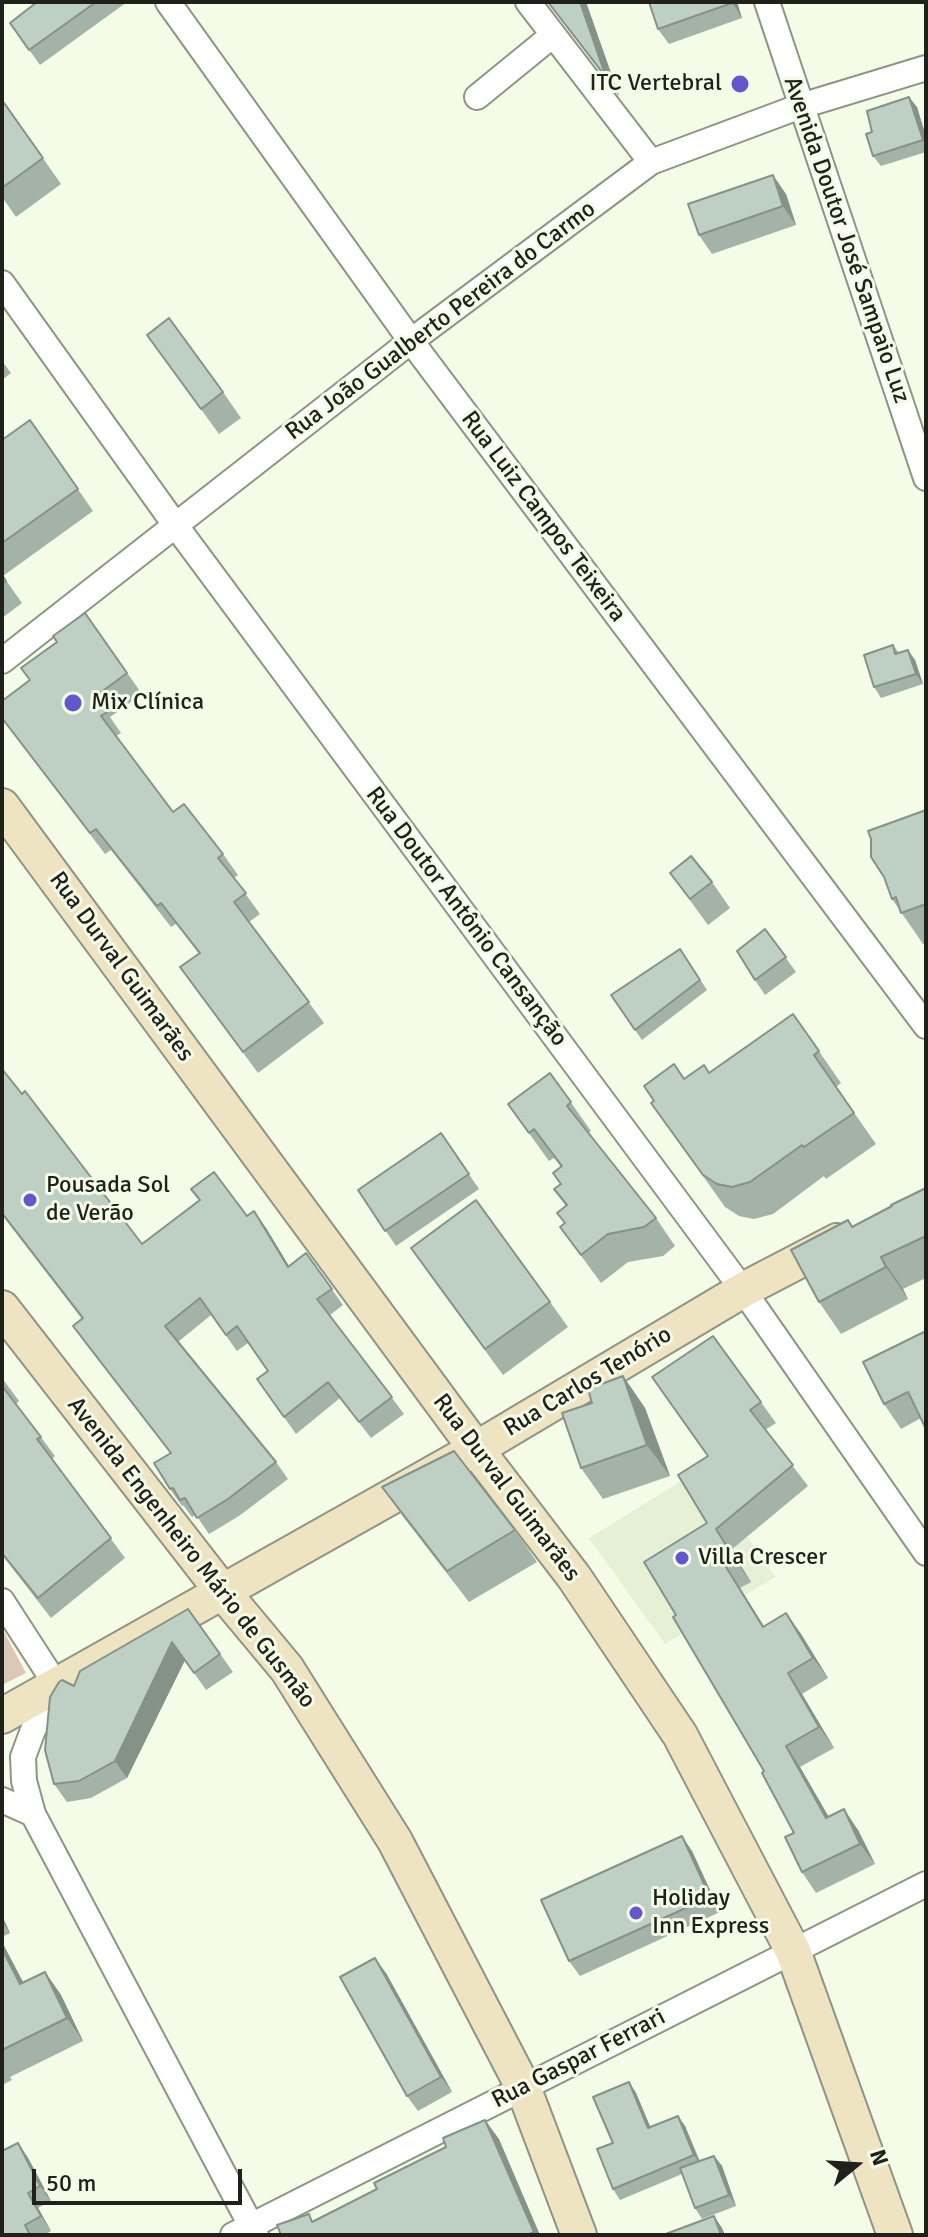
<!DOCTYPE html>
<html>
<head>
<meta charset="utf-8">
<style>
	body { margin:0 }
	#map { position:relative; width:928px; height:2237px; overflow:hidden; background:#f4fbe7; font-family:Signika,sans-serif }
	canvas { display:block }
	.frame { position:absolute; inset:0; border:4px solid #1f211a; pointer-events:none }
	.north { position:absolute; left:816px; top:2125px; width:80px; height:80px; -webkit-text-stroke:6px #f4fbe7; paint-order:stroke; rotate:72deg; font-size:22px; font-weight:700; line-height:32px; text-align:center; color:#1f211a }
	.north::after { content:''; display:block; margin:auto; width:28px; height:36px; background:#1f211a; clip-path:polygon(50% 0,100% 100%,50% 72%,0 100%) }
	.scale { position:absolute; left:32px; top:2169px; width:210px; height:36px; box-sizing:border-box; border:4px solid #1f211a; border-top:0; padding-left:10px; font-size:24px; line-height:28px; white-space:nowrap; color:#1f211a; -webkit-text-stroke:6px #f4fbe7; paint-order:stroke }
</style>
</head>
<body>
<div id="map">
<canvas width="928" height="2237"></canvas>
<div class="frame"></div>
<div class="north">N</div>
<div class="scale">50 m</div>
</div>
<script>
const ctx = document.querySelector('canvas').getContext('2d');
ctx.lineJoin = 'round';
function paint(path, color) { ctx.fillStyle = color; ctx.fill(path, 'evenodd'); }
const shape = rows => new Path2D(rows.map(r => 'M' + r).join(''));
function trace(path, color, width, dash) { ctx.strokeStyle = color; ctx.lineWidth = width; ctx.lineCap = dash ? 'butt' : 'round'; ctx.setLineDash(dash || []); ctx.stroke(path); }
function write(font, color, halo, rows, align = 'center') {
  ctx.font = font + ' Signika,sans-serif'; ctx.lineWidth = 6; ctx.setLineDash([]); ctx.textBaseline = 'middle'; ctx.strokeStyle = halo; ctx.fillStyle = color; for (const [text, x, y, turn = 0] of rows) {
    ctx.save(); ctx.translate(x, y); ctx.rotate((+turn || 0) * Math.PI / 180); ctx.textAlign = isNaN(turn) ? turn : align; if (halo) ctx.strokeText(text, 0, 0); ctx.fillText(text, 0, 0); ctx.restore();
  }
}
paint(shape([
	[701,1469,775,1577,665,1644,589,1538]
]), '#e6f0d5');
paint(shape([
	[2,1628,26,1673,2,1685]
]), '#ddc8b8');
const street = shape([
	[168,2,411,341,926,1026],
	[528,2,651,162],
	[767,2,926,478],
	[477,97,553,35],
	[2,283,176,526,743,1290,926,1553],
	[2,661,411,341,651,162,801,106,926,68],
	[2,1601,57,1686,33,1730,23,1757,24,1781,33,1814,256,2235],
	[2,1800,33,1814],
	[233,2235,926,1884]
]);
const secondary = shape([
	[2,806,476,1449,574,1577,680,1735,793,1951,895,2235],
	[2,1308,222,1591,287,1669,395,1841,523,2087,579,2235],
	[2,1716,476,1449,743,1290,837,1241]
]);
trace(street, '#8e9583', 28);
trace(secondary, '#8e9583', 38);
trace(street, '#fff', 24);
trace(secondary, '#eee4c2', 34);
paint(shape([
	[37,2,127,2,40,65,10,23],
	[547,2,586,2,619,96],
	[649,2,737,2,742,18,669,44,658,29],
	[2,100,61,184,16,217,2,197],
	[917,107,926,137,926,152,881,166,873,156,872,132],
	[786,194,796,225,712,254,699,235],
	[147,335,223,392,241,418,219,434],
	[2,361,11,373,2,380],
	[30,420,93,511,3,576,22,603,2,618,2,440],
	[85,613,142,694,110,717,121,733,116,736,173,812,223,854,238,875,234,878,260,914,249,922,324,1023,258,1073,180,967,199,954,176,924,171,927,111,850,105,854,2,719,2,701,30,680,57,642],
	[893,645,899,653,915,660,923,684,881,698,874,687],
	[926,810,926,943,923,944,892,899],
	[670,873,712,882,730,908,708,925],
	[765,929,796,972,765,995,755,980],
	[680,949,707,990,642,1040,611,995],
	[793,1014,841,1083,836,1087,876,1144,826,1179,824,1176,773,1214,754,1219,739,1216,725,1207,651,1103,684,1079,709,1073],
	[2,1069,142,1244,247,1216,266,1228,289,1266,306,1253,343,1305,330,1315,404,1414,371,1438,340,1398,296,1434,257,1379,268,1371,248,1343,237,1351,211,1315,178,1342,276,1462,288,1479,239,1516,209,1534,196,1515,192,1517,183,1505,182,1506,170,1489,170,1453,85,1343,73,1326,82,1319,2,1215],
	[550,1073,591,1131,588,1133,656,1218,675,1246,663,1256,628,1262,601,1283,560,1227,565,1223,557,1213,566,1206,554,1189,560,1184,553,1173,561,1167,554,1158,549,1161,508,1104],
	[441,1133,479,1189,396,1246,358,1190],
	[926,1188,926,1278,903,1289,908,1299,841,1334,819,1302,848,1220,853,1227],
	[429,1274,550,1302,568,1327,503,1375],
	[926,1331,921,1418,901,1429,884,1404],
	[713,1336,776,1423,765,1430,808,1486,731,1550,751,1582,740,1588,764,1626,786,1613,801,1634,828,1678,802,1694,834,1748,800,1767,828,1817,858,1830,875,1864,816,1893,802,1872,794,1833,764,1771,676,1615,707,1523,708,1457],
	[623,1376,645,1408,670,1476,603,1499,581,1468,592,1403],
	[2,1378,19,1401,16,1404,55,1456,52,1459,125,1558,51,1618,2,1555],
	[382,1487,515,1530,537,1562,469,1602,404,1518],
	[188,1609,233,1672,206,1690,185,1660,127,1778,91,1798,67,1802,54,1784,74,1686],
	[692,1851,720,1912,580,1976,569,1961],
	[2,1916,10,1933,2,1937],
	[2,1942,23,1982,45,1972,61,1995,83,2041,10,2077,12,2080,2,2085],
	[386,1973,452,2092,418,2111,407,2096],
	[629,2082,636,2093,650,2127,685,2126,700,2161,714,2156,722,2166,736,2206,702,2219,695,2208,682,2174,620,2200,613,2189,613,2143],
	[18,2143,28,2158,51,2201,38,2208,51,2231,44,2235,2,2235]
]), '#a3b3a8');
paint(shape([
	[580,2,586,2,619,96,606,77],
	[732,2,737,2,742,18],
	[909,97,917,107,926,137,926,144,923,140],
	[773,175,786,194,796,225,783,206],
	[908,650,915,660,923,684,916,674],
	[254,1211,266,1228,299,1283,288,1267],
	[881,1257,903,1289,908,1299,886,1267],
	[623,1376,645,1408,670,1476,647,1445],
	[716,1529,731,1550,751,1582,736,1561],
	[726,1567,740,1588,777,1648,763,1627],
	[786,1613,801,1634,828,1678,813,1658],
	[172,1642,185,1660,127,1778,115,1761],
	[788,1673,802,1694,834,1748,819,1727],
	[786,1746,800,1767,841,1838,826,1818],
	[844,1809,858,1830,875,1864,860,1844],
	[682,1836,692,1851,720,1912,710,1897],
	[2,1916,10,1933,2,1921],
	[2,1942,36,2007,20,1984,2,1949],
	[375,1958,386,1973,452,2092,441,2077],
	[45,1972,61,1995,83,2041,67,2018],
	[629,2082,636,2093,655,2138,648,2128],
	[678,2116,685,2126,701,2166,694,2155],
	[485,2120,499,2139,540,2235,536,2235,534,2232],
	[18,2143,28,2158,51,2201,40,2186],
	[714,2156,722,2166,736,2206,729,2195],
	[28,2193,38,2208,51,2231,41,2216],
	[714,2216,722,2228,725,2235,721,2235]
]), '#849288');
const building = shape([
	[37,2,96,2,29,50,10,23,37,2],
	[548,2,580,2,606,77,548,2],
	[649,2,732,2,732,3,658,29,649,2],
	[909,97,923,140,873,156,866,134,872,132,867,111,909,97],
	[2,100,43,158,2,188,2,100],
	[773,175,783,206,699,235,688,204,773,175],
	[169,318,223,392,201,409,147,335,169,318],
	[30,420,78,489,2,543,2,440,30,420],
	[2,575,6,581,2,584,2,575],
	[85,613,127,673,96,696,107,712,101,716,173,812,184,804,223,854,218,858,246,893,234,902,309,1002,243,1052,180,967,200,953,161,903,157,906,96,829,90,833,2,718,2,701,30,680,21,668,57,642,53,636,85,613],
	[893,645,895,654,908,650,916,674,874,687,864,655,893,645],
	[926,810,926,904,901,913,896,897,892,899,884,877,871,857,871,839,868,831,926,810],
	[691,856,712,882,690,899,670,873,691,856],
	[765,929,786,957,755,980,737,951,765,929],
	[680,949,700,980,635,1030,611,995,680,949],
	[793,1014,819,1051,814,1055,854,1113,804,1147,802,1145,750,1182,732,1187,717,1184,703,1175,651,1103,654,1101,644,1086,674,1064,684,1079,704,1065,709,1073,793,1014],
	[2,1069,22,1094,25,1091,142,1244,200,1200,191,1189,214,1172,247,1216,254,1211,288,1267,306,1253,332,1289,317,1299,392,1397,359,1422,328,1382,284,1417,257,1379,268,1371,237,1326,226,1335,200,1298,165,1326,276,1462,228,1499,197,1518,185,1498,180,1500,173,1488,170,1489,154,1463,171,1453,73,1326,83,1318,2,1213,2,1069],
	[550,1073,571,1102,567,1106,656,1218,644,1227,608,1234,581,1255,560,1227,565,1223,557,1213,567,1205,554,1189,561,1184,553,1173,562,1166,534,1129,529,1133,508,1104,550,1073],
	[441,1133,469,1174,385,1231,358,1190,441,1133],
	[926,1188,926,1236,881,1257,886,1267,819,1302,791,1250,848,1220,852,1227,892,1206,891,1205,926,1188],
	[476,1200,550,1302,485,1349,411,1248,476,1200],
	[926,1331,926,1429,908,1392,884,1404,863,1362,926,1331],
	[713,1336,761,1402,750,1410,793,1465,716,1529,736,1561,726,1567,763,1627,786,1613,813,1658,788,1673,819,1727,786,1746,826,1818,844,1809,860,1844,802,1872,785,1837,794,1833,762,1773,764,1771,673,1617,676,1615,644,1562,707,1523,678,1475,708,1456,652,1377,713,1336],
	[623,1376,647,1445,581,1468,562,1413,592,1403,588,1389,623,1376],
	[2,1386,41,1437,37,1439,111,1538,38,1598,2,1553,2,1386],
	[454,1451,515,1530,447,1571,382,1487,454,1451],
	[188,1609,220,1654,194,1673,172,1642,115,1761,79,1781,54,1784,45,1750,50,1697,59,1682,62,1680,74,1686,80,1671,188,1609],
	[682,1836,710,1897,569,1961,541,1900,682,1836],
	[2,1949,20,1984,45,1972,67,2018,2,2050,2,1949],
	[375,1958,441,2077,407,2096,340,1977,375,1958],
	[629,2082,648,2128,678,2116,694,2155,613,2189,597,2149,613,2143,593,2097,629,2082],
	[485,2120,534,2232,527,2235,281,2235,277,2225,309,2214,312,2222,377,2189,374,2183,446,2147,443,2138,485,2120],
	[18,2143,40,2186,28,2193,41,2216,25,2225,30,2235,2,2235,2,2151,18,2143],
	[714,2156,729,2195,695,2208,680,2168,714,2156],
	[714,2216,721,2235,663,2235,714,2216]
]);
paint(building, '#bdd0c3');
trace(building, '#849288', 2);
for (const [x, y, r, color] of [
	[740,84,10,"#6456cf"],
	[73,703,10,"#6456cf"],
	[30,1200,8,"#6456cf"],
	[682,1558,8,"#6456cf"],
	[636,1913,8,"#6456cf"]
]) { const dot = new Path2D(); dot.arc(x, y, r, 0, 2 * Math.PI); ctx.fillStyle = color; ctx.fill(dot); trace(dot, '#f4fbe7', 3); }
write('24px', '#1f211a', '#f4fbe7', [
	["ITC Vertebral",722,84,"right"],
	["Mix Clínica",91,703],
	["Pousada Sol",46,1186],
	["de Verão",46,1214],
	["Villa Crescer",698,1558],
	["Holiday",652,1899],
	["Inn Express",652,1927]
], 'left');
write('24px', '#1f211a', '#f4fbe7', [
	["Avenida Doutor José Sampaio Luz",846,240,71],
	["Rua João Gualberto Pereira do Carmo",441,321,-37],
	["Rua Luiz Campos Teixeira",543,517,53],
	["Rua Doutor Antônio Cansanção",466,917,53],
	["Rua Durval Guimarães",121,967,54],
	["Rua Carlos Tenório",588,1382,-31],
	["Rua Durval Guimarães",506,1488,53],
	["Avenida Engenheiro Mário de Gusmão",191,1553,52],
	["Rua Gaspar Ferrari",579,2059,-27]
]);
</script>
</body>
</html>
